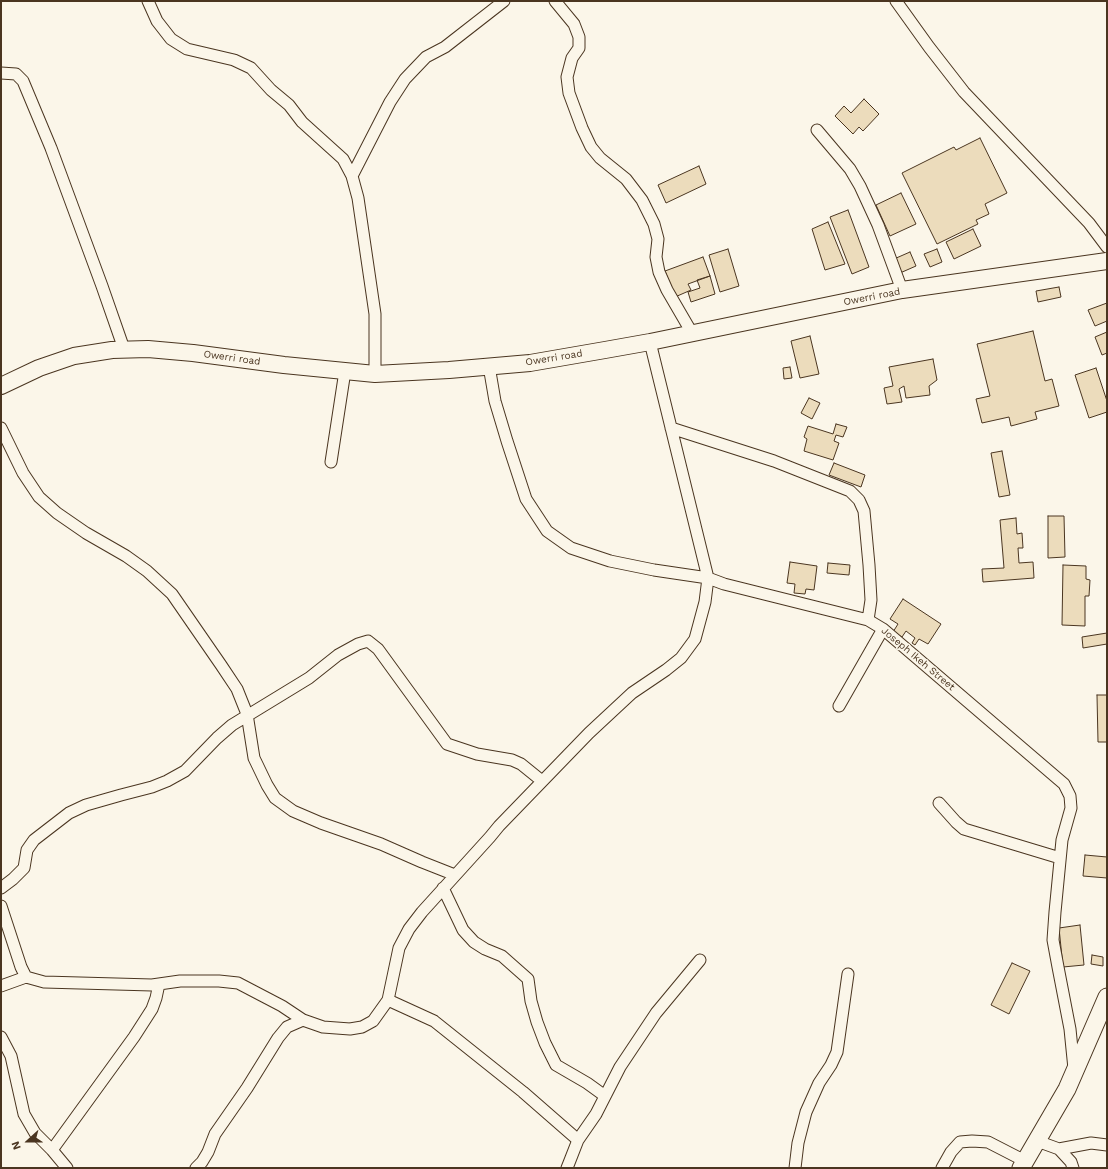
<!DOCTYPE html>
<html>
<head>
<meta charset="utf-8">
<style>
	body { margin:0 }
	#map { position:relative; width:1108px; height:1169px; overflow:hidden; background:#fbf6e9; font-family:"Work Sans",sans-serif }
	canvas { display:block }
	.frame { position:absolute; inset:0; border:2px solid #4a3520; pointer-events:none }
	.north { position:absolute; left:8px; top:1121px; width:40px; height:40px; -webkit-text-stroke:3px #fbf6e9; paint-order:stroke; rotate:249deg; font-size:11px; font-weight:700; line-height:16px; text-align:center; color:#4a3520 }
	.north::after { content:''; display:block; margin:auto; width:14px; height:18px; background:#4a3520; clip-path:polygon(50% 0,100% 100%,50% 72%,0 100%) }
</style>
</head>
<body>
<div id="map">
<canvas width="1108" height="1169"></canvas>
<div class="frame"></div>
<div class="north">N</div>
</div>
<script>
const ctx = document.querySelector('canvas').getContext('2d');
ctx.lineJoin = 'round';
function paint(path, color) { ctx.fillStyle = color; ctx.fill(path, 'evenodd'); }
const shape = rows => new Path2D(rows.map(r => 'M' + r).join(''));
function trace(path, color, width, dash) { ctx.strokeStyle = color; ctx.lineWidth = width; ctx.lineCap = dash ? 'butt' : 'round'; ctx.setLineDash(dash || []); ctx.stroke(path); }
function write(font, color, halo, rows, align = 'center') {
  ctx.font = font + ' "Work Sans",sans-serif'; ctx.lineWidth = 3; ctx.setLineDash([]); ctx.textBaseline = 'middle'; ctx.strokeStyle = halo; ctx.fillStyle = color; for (const [text, x, y, turn = 0] of rows) {
    ctx.save(); ctx.translate(x, y); ctx.rotate((+turn || 0) * Math.PI / 180); ctx.textAlign = isNaN(turn) ? turn : align; if (halo) ctx.strokeText(text, 0, 0); ctx.fillText(text, 0, 0); ctx.restore();
  }
}
const building = shape([
	[864,99,879,114,863,131,859,127,853,134,835,116,844,106,851,113,864,99],
	[980,138,1007,193,985,204,989,214,976,220,978,224,937,244,902,173,954,147,956,150,980,138],
	[699,166,706,184,666,203,658,185,699,166],
	[901,193,916,224,890,236,876,205,901,193],
	[848,210,869,267,852,274,830,217,848,210],
	[828,222,845,264,825,270,812,229,828,222],
	[973,229,981,246,954,259,946,242,973,229],
	[728,249,739,286,720,292,709,255,728,249],
	[937,249,942,262,930,267,924,254,937,249],
	[910,252,916,266,900,273,894,259,910,252],
	[703,257,710,276,688,284,691,290,675,297,665,271,703,257],
	[710,276,715,294,691,302,688,292,700,288,697,280,710,276],
	[1059,287,1061,297,1038,302,1036,291,1059,287],
	[1107,303,1107,321,1095,326,1088,310,1107,303],
	[1033,331,1045,381,1052,379,1059,406,1035,412,1037,419,1011,426,1009,417,982,423,976,399,990,396,977,344,1033,331],
	[1107,332,1107,353,1102,355,1095,337,1107,332],
	[810,336,819,374,800,378,791,341,810,336],
	[933,359,937,380,929,386,930,395,906,398,904,386,899,389,902,402,887,404,884,388,893,386,889,367,933,359],
	[790,367,792,378,784,379,783,368,790,367],
	[1096,368,1107,401,1107,412,1089,418,1075,375,1096,368],
	[809,398,820,403,812,419,801,413,809,398],
	[836,424,847,427,843,437,836,435,834,441,839,443,833,460,804,451,807,439,804,437,808,426,833,434,836,424],
	[1002,451,1010,495,999,497,991,453,1002,451],
	[834,463,865,475,861,487,829,475,834,463],
	[1048,516,1064,516,1065,557,1048,558,1048,516],
	[1016,518,1017,534,1022,533,1023,548,1018,548,1019,563,1033,562,1034,578,983,582,982,569,1004,568,1000,520,1016,518],
	[790,562,817,566,814,590,806,589,805,594,794,593,795,584,787,583,790,562],
	[828,563,850,565,849,575,827,573,828,563],
	[1063,565,1086,566,1086,579,1090,580,1089,596,1085,596,1085,626,1062,625,1063,565],
	[903,599,941,624,928,644,919,639,915,645,912,643,915,638,906,631,902,637,893,632,898,624,890,619,903,599],
	[1107,633,1107,644,1083,648,1082,637,1107,633],
	[1097,695,1107,695,1107,742,1098,742,1097,695],
	[1085,855,1107,857,1107,878,1083,876,1085,855],
	[1080,925,1084,965,1063,967,1059,928,1080,925],
	[1092,955,1103,957,1103,966,1091,964,1092,955],
	[1012,963,1030,971,1009,1014,991,1005,1012,963]
]);
paint(building, '#ecdcbc');
trace(building, '#4a3520', 1);
const street = shape([
	[148,1,157,21,171,39,187,49,234,60,251,68,271,90,289,105,302,122,343,159,352,176,358,198,375,314,375,374],
	[555,1,574,24,579,37,579,48,572,58,567,77,569,93,582,128,591,147,600,158,626,179,642,200,654,224,658,239,656,257,659,272,667,290,692,333],
	[896,1,929,47,964,92,1089,223,1107,247],
	[1,73,16,74,23,81,51,148,102,286,124,349],
	[817,130,850,169,860,186,878,225,902,290],
	[352,176,390,102,405,79,426,57,445,47,504,1],
	[489,366,495,401,507,441,526,499,547,531,571,548,610,561,654,570,708,578,724,584,868,620,883,629,1064,784,1070,796,1071,808,1062,840,1055,912,1053,940,1058,967,1070,1029,1074,1069],
	[1,428,23,473,39,497,57,513,86,533,126,556,147,571,172,594,221,665,237,689,247,714,254,758,267,785,275,798,293,811,321,823,381,844,422,862,455,875],
	[671,428,774,461,850,491,859,500,864,511,869,565,871,600,868,620],
	[331,462,345,371],
	[839,706,883,629],
	[939,803,956,822,964,829,1060,858],
	[1,888,13,879,24,868,27,850,34,840,69,813,86,805,121,795,152,787,167,781,185,771,217,738,232,725,309,678,338,655,358,644,368,641,378,649,447,744,477,754,512,760,521,764,542,781],
	[443,888,463,930,474,942,485,949,502,956,528,979,531,1001,537,1022,545,1043,556,1065,587,1083,605,1096],
	[1,906,21,967,26,977,44,982,152,985,180,981,219,981,238,983,282,1006,303,1020,323,1027,350,1029,362,1027,373,1021,388,1000,399,948,409,929,422,912,490,837,499,826,589,733,632,693,666,670,681,658,695,639,705,602,708,578,650,342],
	[1,986,26,977],
	[388,1000,434,1021,523,1092,578,1140],
	[1,1037,11,1056,24,1114,35,1133,52,1150,67,1168],
	[1037,1141,1059,1149,1071,1162,1073,1168],
	[1059,1149,1091,1143,1107,1145],
	[52,1150,134,1037,152,1009,156,998,159,984],
	[196,1168,202,1162,208,1152,215,1134,247,1088,278,1038,287,1027,303,1020],
	[567,1168,569,1163,578,1140,596,1114,620,1067,656,1013,700,960],
	[795,1168,798,1143,806,1112,819,1083,831,1065,837,1052,848,974],
	[942,1168,951,1152,960,1142,972,1141,988,1142,1025,1161]
]);
const secondary = shape([
	[1,386,39,368,74,356,112,350,148,349,193,353,284,365,375,374,449,370,530,363,605,350,650,342,902,290,1107,261]
]);
const primary = shape([
	[1021,1168,1067,1089,1107,997]
]);
trace(street, '#4a3520', 13);
trace(secondary, '#4a3520', 18);
trace(primary, '#4a3520', 19);
trace(street, '#fbf6e9', 11);
trace(secondary, '#fbf6e9', 16);
trace(primary, '#fbf6e9', 17);
write('10px', '#4a3520', '#fbf6e9', [
	["Owerri road",872,297,-11],
	["Owerri road",232,358,8],
	["Owerri road",554,358,-9],
	["Joseph Ikeh Street",918,659,40]
]);
</script>
</body>
</html>
